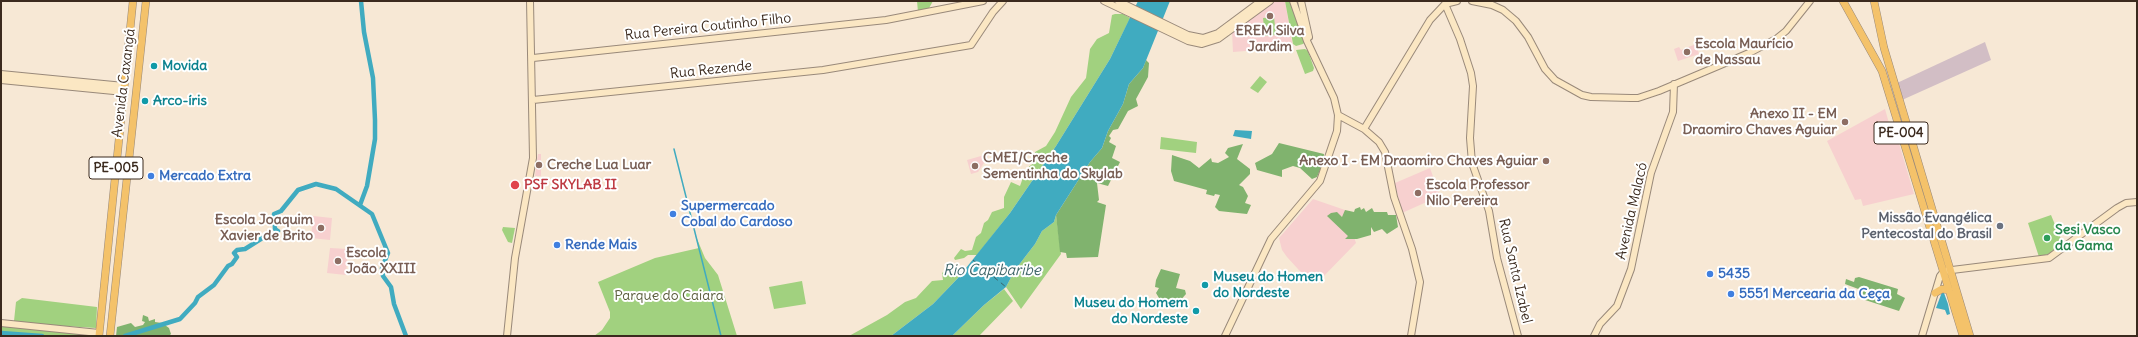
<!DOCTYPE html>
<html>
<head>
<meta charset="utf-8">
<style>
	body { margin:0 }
	#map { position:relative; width:2138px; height:337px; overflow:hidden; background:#f7e8d5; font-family:Delius,sans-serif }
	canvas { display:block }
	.frame { position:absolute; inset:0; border:2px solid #3b2a1e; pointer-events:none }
</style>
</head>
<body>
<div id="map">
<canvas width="2138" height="337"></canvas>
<div class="frame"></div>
</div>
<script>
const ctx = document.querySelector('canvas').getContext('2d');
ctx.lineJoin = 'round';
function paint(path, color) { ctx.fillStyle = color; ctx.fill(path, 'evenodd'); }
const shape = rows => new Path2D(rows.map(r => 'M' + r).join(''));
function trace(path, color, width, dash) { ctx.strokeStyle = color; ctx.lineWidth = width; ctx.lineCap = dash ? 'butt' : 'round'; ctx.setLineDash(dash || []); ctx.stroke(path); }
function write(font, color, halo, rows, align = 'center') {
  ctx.font = font + ' Delius,sans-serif'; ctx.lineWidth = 4; ctx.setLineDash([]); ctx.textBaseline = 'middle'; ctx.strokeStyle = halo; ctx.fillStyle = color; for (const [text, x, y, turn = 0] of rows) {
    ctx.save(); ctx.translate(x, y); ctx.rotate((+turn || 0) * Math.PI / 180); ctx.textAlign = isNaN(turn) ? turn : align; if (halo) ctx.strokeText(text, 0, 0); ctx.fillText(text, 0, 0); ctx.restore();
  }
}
paint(shape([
	[1273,1,1285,1,1293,47,1233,52,1232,32],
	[1696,44,1699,54,1678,61,1674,49,1679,47,1681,50],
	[1885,109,1894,141,1898,140,1914,194,1863,206,1861,199,1855,200,1827,141],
	[538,154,541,154,541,176,535,176],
	[988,154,988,157,978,172,971,174,967,160],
	[1430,168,1440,196,1402,213,1395,183],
	[1313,199,1345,210,1356,243,1321,279,1308,280,1287,257,1282,250,1279,238],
	[313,216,332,218,330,240,311,238],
	[330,248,348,249,346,275,327,273]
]), '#f7d0cf');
paint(shape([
	[1985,42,1991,60,1902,100,1897,83]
]), '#d2bec5');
paint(shape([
	[917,1,933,1,928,10,918,12],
	[1285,1,1289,1,1292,5,1305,42,1303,44,1296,46,1293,44],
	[1115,14,1123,14,1130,18,1110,59,1056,146,1010,213,977,255,968,255,964,258,955,260,954,258,961,249,965,251,972,250,976,237,981,233,984,223,988,220,992,212,1004,208,1004,197,1011,182,1020,186,1026,169,1035,162,1035,152,1046,146,1055,132,1071,97,1086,78,1090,49,1097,39,1109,33,1112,15],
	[1274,17,1276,35,1265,36,1263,18],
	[1305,49,1308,51,1314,68,1313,71,1305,74,1296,50],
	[1260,76,1267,82,1258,93,1250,88],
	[1161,137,1197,142,1196,153,1160,149],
	[1056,215,1061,254,1021,309,1006,287,1015,270,1035,244,1042,231,1054,222],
	[2051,215,2063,244,2054,252,2039,257,2028,223],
	[503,227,515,228,512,243,508,242,502,230],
	[695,234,705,258,718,275,737,336,594,336,602,330,610,318,610,312,598,282,655,258,699,248],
	[961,268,958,278,933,304,891,336,849,336,887,315,905,302,916,298,932,281,943,280,942,273,946,270,954,272],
	[802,281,806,304,774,309,769,287],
	[1004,289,1013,301,979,336,952,336,984,305],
	[22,298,97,307,96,328,16,323,14,321,16,302],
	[1,324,94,333,94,336,1,336]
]), '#a1d17f');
paint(shape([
	[1146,60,1149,63,1148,77,1136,99,1138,106,1128,111,1118,129,1113,130,1109,136,1111,138,1109,142,1116,146,1112,158,1120,162,1108,186,1097,183,1099,200,1097,202,1106,205,1098,257,1067,258,1066,253,1060,252,1056,215,1090,162,1102,148,1108,131,1123,104,1129,84,1143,68],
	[1279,143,1324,154,1323,163,1317,177,1312,179,1300,168,1293,166,1282,170,1282,177,1257,170,1255,163,1272,154],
	[1243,144,1237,159,1250,169,1250,174,1239,185,1243,187,1248,196,1245,203,1251,205,1247,214,1219,211,1215,207,1220,195,1215,194,1214,196,1206,194,1207,190,1174,181,1171,171,1172,155,1190,161,1199,168,1211,158,1212,162,1218,163,1229,157,1225,153,1228,148],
	[1360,207,1361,210,1364,208,1366,212,1372,208,1374,212,1387,212,1388,215,1396,215,1398,227,1387,234,1382,229,1374,232,1371,227,1371,235,1357,239,1345,239,1348,236,1327,216,1331,213,1337,212,1342,217,1345,210,1354,212,1355,209],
	[1161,269,1180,274,1176,288,1185,290,1186,294,1179,302,1169,304,1159,298,1156,293,1159,288,1155,287,1156,280],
	[1859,277,1898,289,1897,294,1905,298,1899,311,1859,298,1861,290,1845,284,1846,279,1854,282,1855,278],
	[143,315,148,317,149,321,155,319,155,322,162,323,169,328,171,334,169,336,116,336,117,327,131,323,135,327,143,325,145,322,142,321]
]), '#80b36e');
paint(shape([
	[1138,1,1170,1,1143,68,1129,84,1123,104,1108,131,1102,148,1090,162,1056,215,1054,222,1042,231,1035,244,1015,270,1006,287,984,305,952,336,891,336,933,304,958,278,1010,213,1056,146,1110,59],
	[1235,130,1252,131,1251,139,1233,136],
	[1942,292,1944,293,1948,304,1950,314,1947,315,1945,310,1936,308]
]), '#40abc0');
trace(shape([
	[674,149,721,336]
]), '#40abc0', 1.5);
trace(shape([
	[360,205,367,186,375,139,375,120,373,78,364,32,361,1],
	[1,333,42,336],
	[125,336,180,319,195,303,198,297,214,285,228,266,232,264,237,257,234,253,237,250,245,249,264,237,272,234,274,235,278,231,275,229,274,214,281,211,298,190,316,184,336,189,372,214,388,253,382,268,383,276,391,287,394,304,406,336]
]), '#40abc0', 4.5);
trace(shape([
	[973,260,1006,287]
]), '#3d6467', 1, [5, 4]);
const secondary = shape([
	[1104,1,1188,41,1202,44,1218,39,1270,1],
	[1118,1,1188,35,1203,38,1218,33,1261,1],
	[1301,1,1309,37],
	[1472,1,1492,5,1503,10,1516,21,1528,37,1545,69,1555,80,1582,95,1591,97,1631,98,1638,98,1659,91,1749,53,1776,39,1786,31,1810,1],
	[1445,4,1460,39,1471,73,1473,86,1470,138,1472,163,1489,211,1497,258,1518,336],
	[533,58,886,20,983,1],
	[1,74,124,86],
	[1,80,124,92],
	[533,100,823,70,971,45,993,12,1003,1],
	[1338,115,1364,129,1379,142,1385,152,1394,197,1412,249,1420,282,1411,336],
	[1364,129,1430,20,1445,4,1457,1],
	[1,323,99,333],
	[507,336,515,258,533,158,530,1],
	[1225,336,1271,239,1320,181,1337,131,1338,115,1334,98,1307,41,1293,1],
	[1594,336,1600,324,1617,306,1631,269,1651,173,1673,112,1674,84],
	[1922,336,1940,276,1944,271,2049,258,2117,208,2126,203,2137,202]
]);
const primary = shape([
	[1843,1,1882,71,1963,336],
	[1874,1,1884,48,1970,336],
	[1935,293,1942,289,1949,290],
	[99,336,133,1],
	[110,336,146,1]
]);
trace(secondary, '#99897a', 8);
trace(primary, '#99897a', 8);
trace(secondary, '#fbe7c3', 6);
trace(primary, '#f4c26a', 7);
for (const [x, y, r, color] of [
	[1270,16,4,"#8d6e63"],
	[1687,52,4,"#8d6e63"],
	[154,66,4,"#0f9aa8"],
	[145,101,4,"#0f9aa8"],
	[1845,122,4,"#8d6e63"],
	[1546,161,4,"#8d6e63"],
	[539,165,4,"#8d6e63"],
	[975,166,4,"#8d6e63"],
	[151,176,4,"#3f7fe0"],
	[515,185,5,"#e0444e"],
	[1418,193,4,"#8d6e63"],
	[673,214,4,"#3f7fe0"],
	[2000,226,4,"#6b7280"],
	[321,228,4,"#8d6e63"],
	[2047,238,4,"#2e9e5b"],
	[557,245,4,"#3f7fe0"],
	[338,261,4,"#8d6e63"],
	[1710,274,4,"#3f7fe0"],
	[1205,285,4,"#0f9aa8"],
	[1731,294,4,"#3f7fe0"],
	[1196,311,4,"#0f9aa8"]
]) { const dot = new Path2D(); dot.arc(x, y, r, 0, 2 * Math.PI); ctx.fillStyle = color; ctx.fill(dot); trace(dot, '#fff', 1.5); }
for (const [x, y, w] of [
	[1901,133,54],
	[116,168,54]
]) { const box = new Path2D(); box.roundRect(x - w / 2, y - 11, w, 22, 3); ctx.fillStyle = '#fff'; ctx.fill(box); trace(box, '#3b2a1e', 1); }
write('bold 13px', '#3b2a1e', null, [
	["PE-004",1901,133],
	["PE-005",116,168]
]);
write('14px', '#3b2a1e', '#fff', [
	["Rua Pereira Coutinho Filho",708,27,-6],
	["Rua Rezende",711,70,-6],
	["Avenida Caxangá",124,83,-83],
	["Avenida Malacó",1632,211,-77],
	["Rua Santa Izabel",1515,271,77]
]);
write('bold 14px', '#785e54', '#fff', [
	["EREM Silva",1270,31,"center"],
	["Jardim",1270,47,"center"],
	["Escola Maurício",1695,44],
	["de Nassau",1695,60],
	["Anexo II - EM",1837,114,"right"],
	["Draomiro Chaves Aguiar",1837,130,"right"],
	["CMEI/Creche",983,158],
	["Sementinha do Skylab",983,174],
	["Anexo I - EM Draomiro Chaves Aguiar",1538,161,"right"],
	["Creche Lua Luar",547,165],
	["Escola Professor",1426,185],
	["Nilo Pereira",1426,201],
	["Escola Joaquim",313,220,"right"],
	["Xavier de Brito",313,236,"right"],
	["Escola",346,253],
	["João XXIII",346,269]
], 'left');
write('bold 14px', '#0d838f', '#fff', [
	["Movida",162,66],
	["Arco-íris",153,101],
	["Museu do Homen",1213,277],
	["do Nordeste",1213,293],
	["Museu do Homem",1188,303,"right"],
	["do Nordeste",1188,319,"right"]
], 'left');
write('bold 14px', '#366cbe', '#fff', [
	["Mercado Extra",159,176],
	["Supermercado",681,206],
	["Cobal do Cardoso",681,222],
	["Rende Mais",565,245],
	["5435",1718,274],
	["5551 Mercearia da Ceça",1739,294]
], 'left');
write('bold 14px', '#be3a42', '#fff', [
	["PSF SKYLAB II",524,185]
], 'left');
write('bold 14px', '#5b616d', '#fff', [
	["Missão Evangélica",1992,218],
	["Pentecostal do Brasil",1992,234]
], 'right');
write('bold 14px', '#27864d', '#fff', [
	["Sesi Vasco",2055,230],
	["da Gama",2055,246]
], 'left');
write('14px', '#5a5c3b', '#fff', [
	["Parque do Caiara",669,296]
]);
write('italic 15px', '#3d6467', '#fff', [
	["Rio Capibaribe",992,271]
]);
</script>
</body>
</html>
